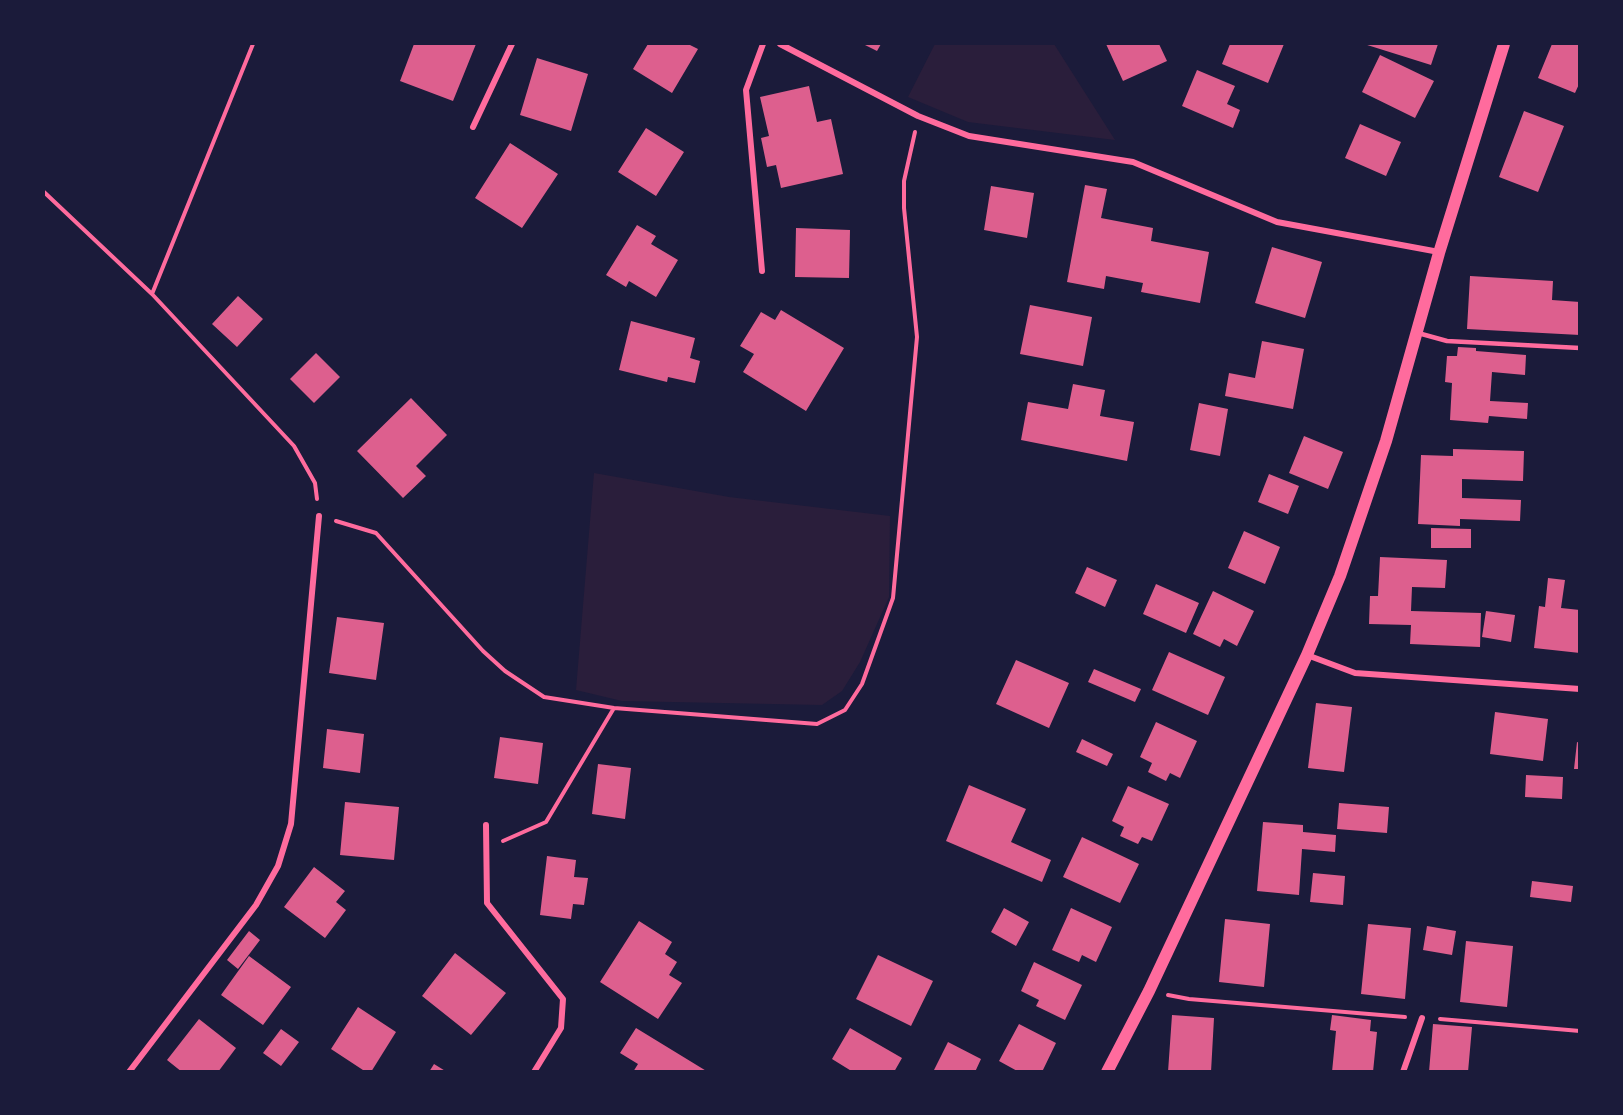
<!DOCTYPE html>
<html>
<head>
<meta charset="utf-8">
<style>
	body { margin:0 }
	#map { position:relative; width:1623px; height:1115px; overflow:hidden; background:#1b1b3a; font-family:"Archivo Narrow",sans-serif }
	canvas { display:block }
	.frame { position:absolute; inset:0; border:45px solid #1b1b3a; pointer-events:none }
</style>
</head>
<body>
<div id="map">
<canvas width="1623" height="1115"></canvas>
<div class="frame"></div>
</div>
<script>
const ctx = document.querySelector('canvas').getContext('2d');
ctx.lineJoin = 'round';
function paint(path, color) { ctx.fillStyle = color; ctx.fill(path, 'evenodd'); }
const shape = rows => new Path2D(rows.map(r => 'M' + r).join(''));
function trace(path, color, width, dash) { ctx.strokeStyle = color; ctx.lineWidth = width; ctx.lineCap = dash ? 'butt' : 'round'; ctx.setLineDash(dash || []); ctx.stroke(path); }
paint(shape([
	[935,44,1054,44,1115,140,968,122,908,97],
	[594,473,729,497,890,516,889,597,860,662,842,691,822,705,622,701,576,690]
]), '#2a1e3b');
paint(shape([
	[414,44,476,44,453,101,400,81],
	[648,44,688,44,698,49,672,93,633,69],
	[863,44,881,44,877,51],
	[1106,44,1159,44,1167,61,1123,81],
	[1230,44,1284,44,1268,83,1222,64],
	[1364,44,1438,44,1431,65],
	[1552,44,1580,44,1580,82,1575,93,1538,78],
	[1380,55,1434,81,1415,118,1362,92],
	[537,58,588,74,571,131,520,115],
	[1197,70,1235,86,1227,104,1240,110,1233,128,1182,106],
	[809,86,817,122,831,119,843,174,781,188,776,165,767,167,761,138,769,136,760,97],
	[1524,111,1564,126,1538,192,1499,177],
	[1360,124,1401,142,1386,176,1345,158],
	[646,128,684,152,656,196,618,172],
	[510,143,558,174,522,228,475,198],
	[1085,185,1107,189,1101,218,1153,228,1151,241,1209,252,1200,303,1141,292,1143,283,1106,276,1104,289,1067,282],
	[991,186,1034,193,1027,238,984,230],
	[637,225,656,236,651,244,678,260,656,297,629,281,626,287,606,275],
	[796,228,850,230,849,278,795,277],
	[1272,247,1322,262,1305,318,1255,303],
	[1470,276,1553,281,1552,300,1580,302,1580,335,1467,329],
	[238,296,263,319,237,347,212,324],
	[1030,305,1092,317,1083,366,1020,354],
	[781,310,844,348,806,411,743,372,754,354,740,346,761,312,775,320],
	[631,321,695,338,690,358,700,361,695,383,668,377,667,382,619,370],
	[1262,341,1304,349,1293,409,1225,396,1229,373,1255,378],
	[1458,347,1476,348,1476,351,1526,355,1525,375,1492,372,1490,401,1528,403,1527,419,1489,416,1488,423,1450,420,1452,383,1445,382,1447,356,1457,356],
	[316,353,340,377,314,403,290,379],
	[1073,384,1105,390,1100,416,1134,422,1127,461,1021,440,1028,402,1068,409],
	[411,398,447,435,416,466,426,476,403,498,357,451],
	[1199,403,1228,409,1220,456,1190,450],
	[1304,436,1343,452,1328,489,1289,473],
	[1453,449,1524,451,1523,481,1462,479,1462,498,1521,500,1520,521,1460,519,1460,526,1418,524,1421,455,1453,456],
	[1269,474,1299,486,1288,514,1258,502],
	[1431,528,1471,529,1471,548,1431,548],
	[1244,531,1280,547,1265,584,1228,568],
	[1380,557,1447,560,1445,588,1412,587,1411,611,1481,613,1480,647,1410,644,1411,625,1369,624,1370,596,1378,596],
	[1087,567,1117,580,1105,607,1075,593],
	[1548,578,1565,580,1561,608,1580,610,1580,653,1534,648,1539,606,1545,607],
	[1156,584,1199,603,1186,633,1143,614],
	[1213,591,1254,611,1237,646,1224,639,1220,647,1193,634],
	[1486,611,1515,615,1511,642,1482,637],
	[337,617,384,623,376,680,329,673],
	[1169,652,1225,677,1208,715,1152,690],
	[1016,660,1069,683,1049,728,996,704],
	[1094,669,1141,689,1135,702,1088,682],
	[1316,703,1352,707,1344,772,1308,768],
	[1495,712,1548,719,1543,761,1490,754],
	[1156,722,1197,741,1180,778,1170,773,1166,781,1148,772,1152,763,1140,757],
	[327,729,364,734,360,773,323,768],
	[500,737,543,743,538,784,494,778],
	[1082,739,1113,754,1107,766,1076,752],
	[1577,742,1580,743,1580,769,1574,769],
	[598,764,631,768,625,819,592,814],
	[1526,775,1563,777,1562,799,1525,797],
	[969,785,1026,809,1011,842,1051,860,1042,882,946,841],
	[1128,786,1169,804,1152,841,1142,837,1138,844,1120,836,1124,827,1112,821],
	[345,802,399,807,394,860,340,855],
	[1339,803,1389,807,1387,833,1337,829],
	[1263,822,1303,825,1303,832,1336,835,1335,852,1302,849,1299,895,1257,891],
	[1082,837,1139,864,1120,903,1063,877],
	[547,856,576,860,574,877,588,878,584,905,573,904,571,919,540,915],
	[314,867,345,891,336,902,346,910,325,938,284,907],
	[1313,873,1345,876,1343,905,1310,902],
	[1532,881,1573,886,1571,902,1530,897],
	[1004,908,1029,922,1016,946,991,932],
	[1071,908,1112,927,1096,962,1082,955,1079,962,1052,950],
	[1225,919,1270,924,1264,987,1219,982],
	[639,921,672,942,665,954,677,962,669,975,682,983,658,1019,600,982],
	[1368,924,1411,928,1405,999,1361,994],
	[1427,926,1456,931,1452,955,1423,950],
	[249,931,260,940,238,969,227,960],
	[1466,941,1513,946,1507,1007,1460,1002],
	[455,953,506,993,471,1035,422,996],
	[878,955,933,981,911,1026,856,999],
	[249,956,291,987,263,1025,221,995],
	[1034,962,1082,985,1065,1020,1036,1006,1039,1000,1021,991],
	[358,1007,396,1032,371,1072,366,1072,331,1049],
	[1172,1015,1214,1018,1211,1072,1168,1072],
	[1332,1015,1371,1020,1370,1031,1377,1032,1373,1072,1332,1072,1336,1031,1330,1030],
	[199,1019,236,1048,218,1072,182,1072,167,1060],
	[1019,1024,1056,1043,1042,1072,1019,1072,999,1061],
	[1433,1024,1472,1027,1468,1072,1429,1072],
	[636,1028,708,1072,633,1072,638,1064,620,1053],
	[850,1028,902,1058,894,1072,853,1072,832,1059],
	[281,1029,299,1042,281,1066,263,1053],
	[948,1042,981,1059,975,1072,933,1072],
	[434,1064,447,1072,429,1072]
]), '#dd5f8e');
trace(shape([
	[44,192,152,294,294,446,315,483,317,499],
	[152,294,253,44],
	[336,521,376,533,483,651,505,671,544,697,614,708,817,724,845,710,862,684,893,598,917,337,904,208,904,181,915,132],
	[503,841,546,822,614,708],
	[1168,995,1189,999,1405,1017],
	[1440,1019,1580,1031]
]), '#ff6b9d', 4);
trace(shape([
	[1418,333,1447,341,1580,348]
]), '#ff6b9d', 4.5);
trace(shape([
	[780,44,918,116,969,136,1133,162,1277,222,1439,252],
	[473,127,512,44],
	[762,271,746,90,763,44],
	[1307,655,1355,673,1580,689],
	[486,825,487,903,563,999,561,1028,534,1072],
	[129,1072,256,905,278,866,291,824,319,516],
	[1403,1072,1422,1018]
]), '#ff6b9d', 6);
trace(shape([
	[1107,1072,1149,991,1307,655,1340,576,1386,441,1439,253,1504,44]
]), '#ff6b9d', 12);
</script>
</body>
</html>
